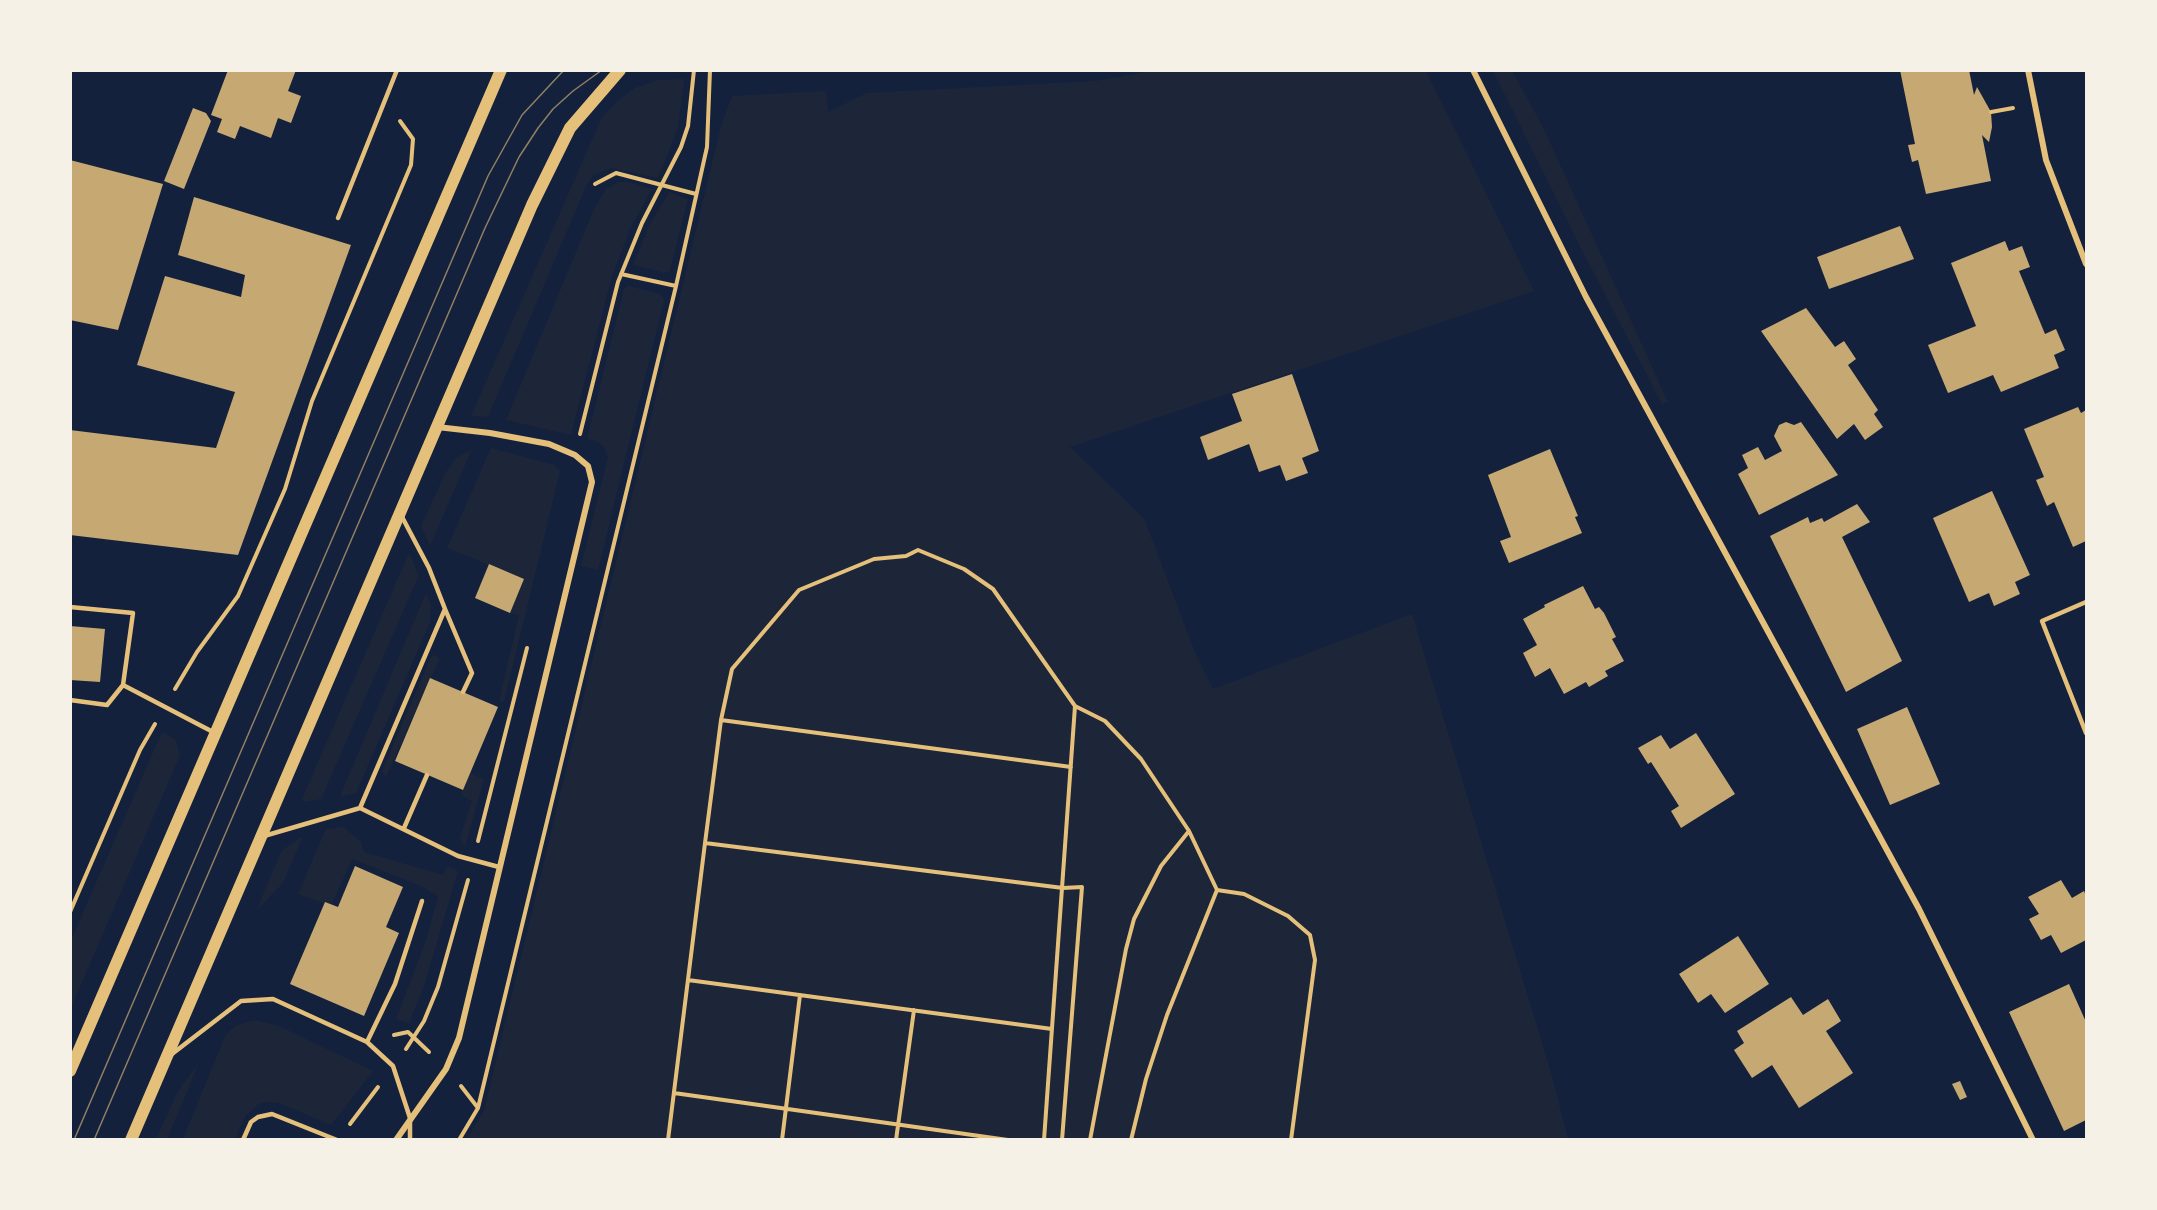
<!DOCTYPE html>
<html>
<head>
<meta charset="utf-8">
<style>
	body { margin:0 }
	#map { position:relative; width:2157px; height:1210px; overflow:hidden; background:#14213d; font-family:Manrope,sans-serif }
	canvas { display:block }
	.frame { position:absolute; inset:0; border:72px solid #f6f1e7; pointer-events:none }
</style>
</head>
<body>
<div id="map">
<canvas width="2157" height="1210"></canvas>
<div class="frame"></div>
</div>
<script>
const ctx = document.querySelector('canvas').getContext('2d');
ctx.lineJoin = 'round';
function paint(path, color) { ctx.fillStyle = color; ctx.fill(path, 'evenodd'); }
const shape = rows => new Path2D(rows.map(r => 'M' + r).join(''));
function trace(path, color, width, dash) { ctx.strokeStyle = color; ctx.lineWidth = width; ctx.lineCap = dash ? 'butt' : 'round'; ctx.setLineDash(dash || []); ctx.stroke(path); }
paint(shape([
	[1152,71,1426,71,1534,291,1070,447,1144,518,1196,655,1213,689,1412,614,1552,1076,1568,1139,466,1140,484,1111,721,126,732,96,826,91,828,112,867,93,1095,81],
	[1493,71,1512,71,1543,127,1668,402,1662,404,1583,252],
	[684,79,678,128,658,178,611,168,594,175,587,184,488,417,471,416,602,117,615,103,635,88,658,80],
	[618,182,629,182,652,189,630,229,611,279,571,435,506,420,594,209,606,189],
	[669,192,688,199,670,270,666,273,633,265,649,226],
	[628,286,661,294,664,300,598,570,581,566,608,457,604,447,597,441,587,439,624,289],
	[491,448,554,465,560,471,504,702,499,701,519,615,510,613,524,579,447,548],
	[472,449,430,546,421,526,446,472,456,458],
	[409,553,419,575,321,799,305,802,302,799],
	[426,593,431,604,430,622,356,793,340,796],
	[435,654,439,660,386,777,382,771,431,657],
	[162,732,176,740,180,755,71,1008,71,940],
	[470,773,484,779,465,847,460,838,472,801,461,795],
	[344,827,361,842,364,852,443,875,447,866,458,871,424,986,409,1023,396,1019,426,941,438,896,421,886,352,859,331,906,298,894,326,829],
	[303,836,283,883,256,911,282,850],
	[254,1020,279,1026,373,1071,331,1125,279,1103,268,1102,260,1103,245,1116,235,1139,183,1139,226,1034,237,1025],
	[199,1063,167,1139,156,1139,178,1091]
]), '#1d2539');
paint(shape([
	[228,70,296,70,288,91,301,96,291,123,278,118,271,138,240,126,235,139,217,132,222,119,211,115],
	[1900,70,1969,70,1974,95,1977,87,1991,112,1992,127,1989,142,1982,135,1991,181,1926,194,1918,160,1912,162,1908,145,1915,144],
	[193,108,206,113,211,121,184,189,164,181],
	[70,160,163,184,118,330,70,320],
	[194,197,351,245,238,555,70,535,70,430,216,448,235,392,137,365,165,276,241,297,245,275,178,255],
	[1900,226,1914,259,1829,289,1817,257],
	[2005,241,2009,251,2022,246,2030,267,2019,271,2045,334,2056,329,2065,350,2054,355,2059,368,2001,392,1993,375,1948,393,1928,345,1976,326,1951,263],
	[1806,308,1835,347,1844,341,1856,359,1848,365,1878,410,1874,414,1883,427,1865,440,1854,424,1837,439,1761,331],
	[1292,374,1319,451,1302,458,1308,473,1286,481,1280,465,1259,472,1249,444,1208,460,1200,437,1242,421,1232,394],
	[2078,407,2081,413,2086,410,2086,541,2073,547,2054,502,2047,506,2036,480,2044,477,2024,429],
	[1786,422,1794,425,1801,422,1838,475,1759,515,1738,474,1748,468,1742,455,1758,447,1765,460,1782,451,1774,436,1779,425],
	[1550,449,1578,516,1575,517,1582,533,1509,563,1500,541,1511,537,1488,475],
	[1992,491,2030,575,2015,582,2020,594,1994,606,1989,593,1969,602,1933,518],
	[1857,504,1870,522,1842,537,1902,661,1846,692,1770,536,1808,517,1810,523,1822,518,1824,522],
	[489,564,524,579,510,613,475,598],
	[1583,586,1595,609,1599,607,1604,613,1616,637,1612,639,1624,661,1605,671,1608,676,1589,687,1586,682,1564,694,1550,668,1535,677,1523,653,1537,645,1523,619,1545,607,1544,605],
	[70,626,105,629,100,682,70,680],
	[430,678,498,707,463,790,395,761],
	[1907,707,1940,784,1890,805,1857,729],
	[1696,733,1735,794,1681,828,1671,811,1679,806,1651,762,1648,764,1638,748,1661,735,1670,749],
	[355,866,403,887,386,927,399,933,364,1016,290,984,325,902,338,907],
	[2061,880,2072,898,2084,891,2086,896,2086,940,2061,953,2051,935,2041,940,2029,919,2039,914,2028,897],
	[1738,936,1769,984,1725,1013,1711,994,1698,1003,1679,974],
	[2069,984,2086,1022,2086,1120,2064,1131,2009,1012],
	[1791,997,1803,1015,1828,999,1841,1021,1826,1031,1853,1073,1799,1108,1772,1065,1752,1078,1734,1050,1744,1043,1737,1031],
	[1960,1081,1967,1097,1960,1100,1952,1084]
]), '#c6a872');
trace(shape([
	[1991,112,2013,108],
	[595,184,616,173,696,194],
	[621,274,676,286],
	[580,434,618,282,642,223,681,147,688,126,694,70],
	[175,689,197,652,238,596,285,489,312,401,411,165,413,139,400,121],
	[1075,706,1105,721,1141,759,1189,831,1217,890,1167,1015,1146,1079,1131,1140],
	[721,720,732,669,799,590,874,559,906,556,918,550,964,569,993,589,1075,706,1044,1140],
	[478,841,527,648],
	[705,843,721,720,1071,767],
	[1217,890,1244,894,1288,916,1310,935,1315,960,1291,1140],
	[70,912,140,750,155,724],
	[688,980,1052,1029],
	[394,1035,408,1032,429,1052],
	[406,1049,424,1021,438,987,468,880],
	[461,1086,478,1108],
	[674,1093,1008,1140],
	[350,1124,378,1087],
	[459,1140,478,1108,676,286,707,147,710,70],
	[668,1140,705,843,1063,888,1082,887,1062,1140],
	[782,1140,800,995],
	[896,1140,914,1010],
	[1090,1140,1126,949,1134,919,1161,866,1189,831]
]), '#e5c07b', 4);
trace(shape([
	[338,218,397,70],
	[2086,602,2042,621,2086,733],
	[70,607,133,613,123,685,107,705,70,700],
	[445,609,472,673,463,692],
	[123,685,213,732],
	[360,808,458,856,499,867],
	[404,828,427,775],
	[264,836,360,808,445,609,429,568,401,515],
	[367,1042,393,1066,410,1118,410,1140],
	[172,1054,241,1001,273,999,367,1042,395,984,422,901],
	[243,1140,251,1122,258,1117,272,1114,337,1140]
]), '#e5c07b', 4.5);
trace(shape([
	[1473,70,1586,297,1919,909,2033,1140],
	[2028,70,2046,160,2086,264],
	[396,1140,446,1069,459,1038,592,482,588,466,575,455,549,444,490,433,437,427]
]), '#e5c07b', 6);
trace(shape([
	[70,1071,501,70],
	[131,1140,532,205,570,128,620,70]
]), '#e5c07b', 12);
trace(shape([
	[74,1140,488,176,522,115,564,70],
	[94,1140,485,228,519,157,538,128,553,109,573,91,602,70]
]), '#918062', 1.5);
</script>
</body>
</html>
